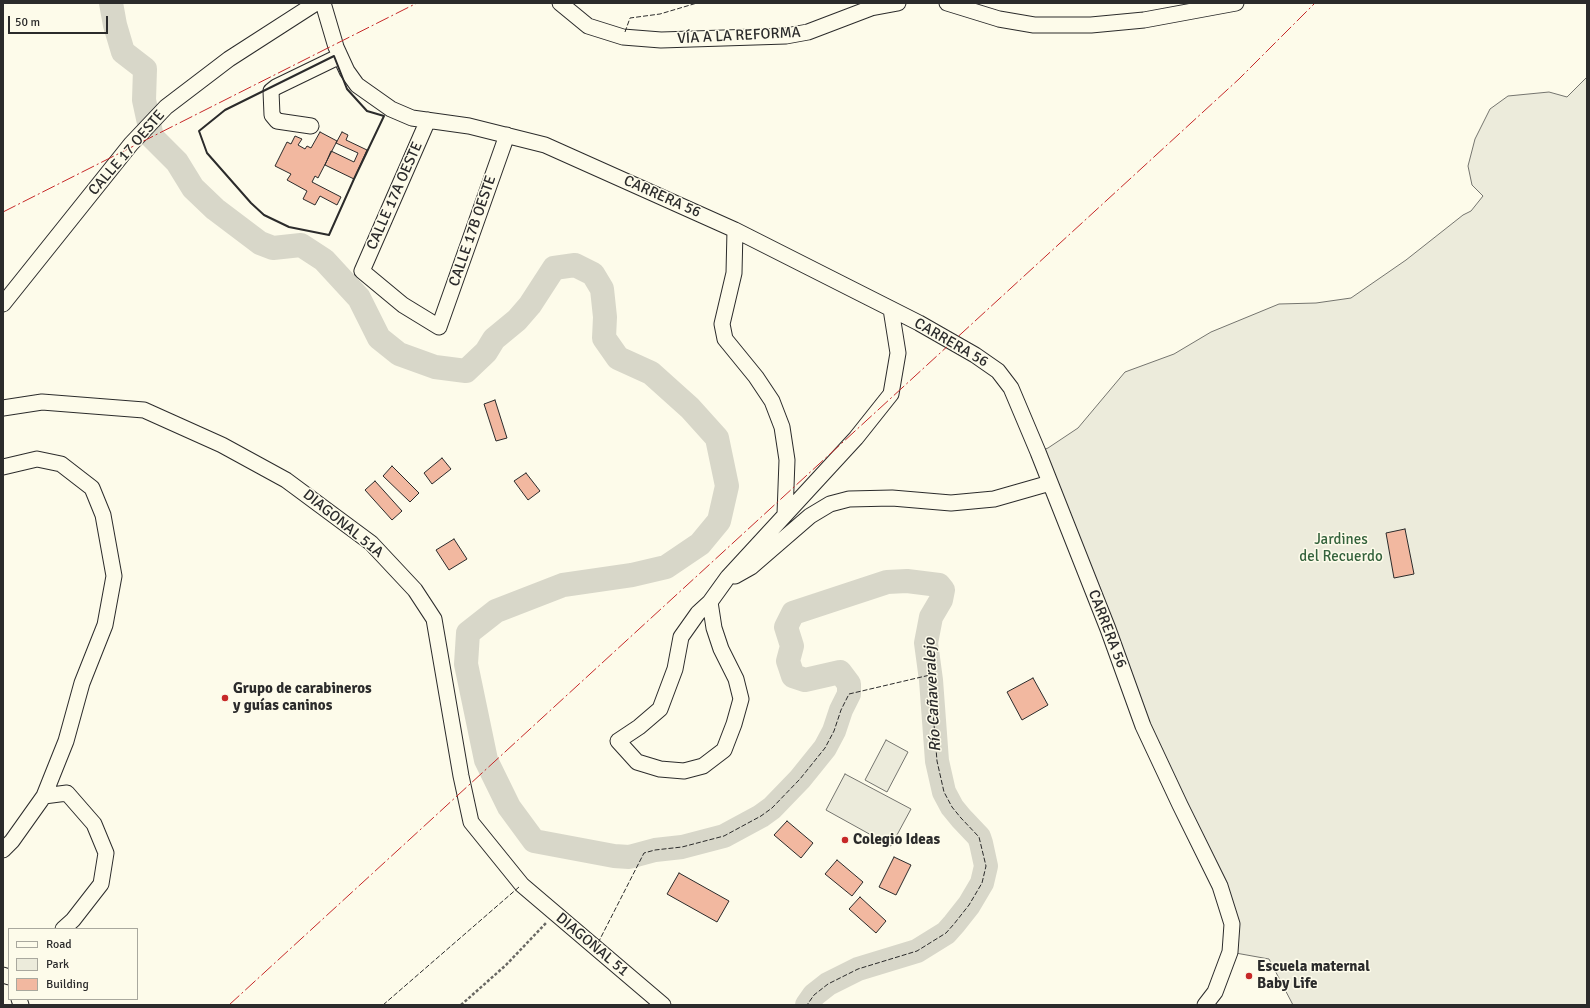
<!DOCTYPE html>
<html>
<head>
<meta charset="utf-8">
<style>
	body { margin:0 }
	#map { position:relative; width:1590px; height:1008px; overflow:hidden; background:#fdfbea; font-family:Signika,sans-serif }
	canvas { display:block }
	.frame { position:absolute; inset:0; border:4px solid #2b2b2b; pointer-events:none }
	.legend { position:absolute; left:8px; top:928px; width:130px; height:72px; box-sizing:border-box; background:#fdfbea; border:1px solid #a9a89e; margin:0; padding:5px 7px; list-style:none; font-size:12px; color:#2b2b2b }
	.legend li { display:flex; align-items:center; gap:8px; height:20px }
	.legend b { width:20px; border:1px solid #a9a89e }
	.scale { position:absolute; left:8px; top:16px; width:100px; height:18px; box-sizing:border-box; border:2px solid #2b2b2b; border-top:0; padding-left:5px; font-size:12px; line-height:14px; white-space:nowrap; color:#2b2b2b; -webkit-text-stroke:3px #fdfbea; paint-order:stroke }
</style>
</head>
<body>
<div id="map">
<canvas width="1590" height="1008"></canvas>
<div class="frame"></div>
<ul class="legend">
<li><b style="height:5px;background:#fdfbea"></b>Road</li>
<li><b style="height:11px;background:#ecebdb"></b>Park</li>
<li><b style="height:11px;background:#f2b8a0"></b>Building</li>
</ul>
<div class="scale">50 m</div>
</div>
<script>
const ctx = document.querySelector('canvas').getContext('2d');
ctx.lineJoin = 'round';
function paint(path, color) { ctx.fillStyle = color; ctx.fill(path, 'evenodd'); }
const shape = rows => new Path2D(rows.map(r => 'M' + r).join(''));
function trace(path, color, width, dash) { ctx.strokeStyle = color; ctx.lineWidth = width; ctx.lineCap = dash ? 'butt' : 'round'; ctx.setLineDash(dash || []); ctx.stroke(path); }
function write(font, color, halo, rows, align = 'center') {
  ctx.font = font + ' Signika,sans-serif'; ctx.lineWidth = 3; ctx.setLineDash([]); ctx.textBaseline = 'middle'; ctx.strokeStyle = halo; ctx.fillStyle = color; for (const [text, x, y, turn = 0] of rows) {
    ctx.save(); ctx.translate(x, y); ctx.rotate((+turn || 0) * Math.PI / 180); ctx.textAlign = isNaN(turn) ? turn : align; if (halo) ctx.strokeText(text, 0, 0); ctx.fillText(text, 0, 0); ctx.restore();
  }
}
const green = shape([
	[1587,77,1587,1005,1293,1005,1269,959,1230,952,1232,924,1180,805,1038,452,1048,448,1078,428,1125,372,1174,354,1211,332,1279,304,1316,303,1351,298,1406,260,1463,215,1471,211,1483,196,1472,185,1468,166,1475,139,1490,109,1508,96,1549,92,1567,97,1587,77],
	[886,740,908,752,887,792,865,780,886,740],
	[845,774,911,809,891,846,826,810,845,774]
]);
paint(green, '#ecebdb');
trace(green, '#74746e', 1);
trace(shape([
	[111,3,115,25,123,52,145,69,144,100,152,137,177,162,193,188,215,209,260,243,273,248,301,245,324,260,359,298,379,338,399,354,435,367,466,371,486,352,494,339,517,320,530,305,554,268,575,265,593,274,602,289,605,317,604,338,618,358,651,373,690,408,717,438,727,486,719,521,700,544,666,567,632,575,563,585,496,611,468,633,466,664,486,760,509,807,534,841,614,856,629,857,655,850,682,847,724,836,761,816,772,808,800,779,825,748,834,731,841,710,849,694,849,684,840,672,805,680,793,676,788,661,792,646,786,627,793,613,887,582,907,581,939,585,943,590,941,600,931,617,926,643,931,680,937,761,944,792,952,807,961,818,979,837,981,843,986,866,982,883,969,905,954,924,946,933,917,951,858,969,828,984,814,995,807,1005]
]), '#d8d7c9', 24);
const building = shape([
	[320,132,337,141,318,178,315,176,312,182,341,197,337,205,320,196,315,205,303,199,307,191,287,180,291,174,275,166,287,142,291,144,295,136,302,139,298,145,305,149,307,146,311,148,320,132],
	[342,132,348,135,346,140,367,150,354,179,325,165,331,151,354,162,358,153,336,143,342,132],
	[495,400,507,438,496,441,484,404,495,400],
	[442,458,451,469,432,484,424,473,442,458],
	[392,466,419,493,410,502,383,476,392,466],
	[526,473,540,491,528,500,514,481,526,473],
	[375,481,402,511,392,520,365,490,375,481],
	[1405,529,1414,574,1394,578,1386,533,1405,529],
	[454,539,467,559,449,570,436,550,454,539],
	[1033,678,1048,705,1022,720,1007,692,1033,678],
	[787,821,813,843,801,858,774,835,787,821],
	[894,857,911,865,896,895,879,887,894,857],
	[837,860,863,882,852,896,825,874,837,860],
	[679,873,729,901,717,922,667,894,679,873],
	[860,897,886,921,876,933,849,909,860,897]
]);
paint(building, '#f2b8a0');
trace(building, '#2b2b2b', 1);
const minor = shape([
	[323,3,336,47,347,71,357,85,391,109,412,118,469,126,545,145,735,230,919,323,975,355,998,371,1011,388,1038,452,1108,629,1143,726,1180,805,1220,886,1232,924,1230,952,1215,992,1205,1005],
	[560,3,588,26,623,37,661,40,786,36,808,32,871,8,898,3],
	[947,3,999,19,1034,25,1091,25,1144,20,1236,3],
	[428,120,362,271,403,305,439,327,507,135],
	[311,126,277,121,272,115,271,91,276,87,340,56],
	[735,230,734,273,722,324,725,339,756,377,772,401,782,427,787,460,785,514],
	[3,304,131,144,166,107,229,59,316,3],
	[3,408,42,402,144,410,222,445,286,480,371,543,415,590,434,619,461,776,471,822,522,885,663,1005],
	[3,467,37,459,61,464,92,488,103,515,114,576,105,625,82,683,66,741,44,796,12,841,3,850],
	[735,576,751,567,810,516,830,504,849,499,892,498,951,503,994,499,1050,483],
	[710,602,714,628,721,649,736,679,741,699,734,724,724,750,703,766,684,771,660,769,637,762,618,741,639,727,660,709,675,669,681,637,698,613,710,602,728,577,856,438,891,394,898,353,891,309],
	[44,796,67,793,94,824,106,853,101,884,73,920,63,929],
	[3,975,9,977],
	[19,999,21,1005]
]);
trace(minor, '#2b2b2b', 17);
trace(shape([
	[461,1005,506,965,546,923]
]), '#6a6964', 2.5, [3, 2]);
trace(minor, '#fdfbea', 15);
trace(shape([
	[625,32,630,18,660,14,697,3],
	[598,943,644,853,655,850,682,847,724,836,761,816,772,808,800,779,825,748,834,731,841,710,849,694,930,675,937,761,944,792,952,807,961,818,979,837,986,866,982,883,969,905,954,924,946,933,917,951,858,969,828,984,814,995,807,1005],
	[383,1005,519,887]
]), '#2b2b2b', 1, [5, 2]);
trace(shape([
	[334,56,347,89,367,111,384,116,354,179,329,235,289,227,264,215,251,203,207,153,199,131,225,110,334,56]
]), '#2b2b2b', 2);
trace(shape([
	[3,212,417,3],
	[229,1005,1239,79,1315,3]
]), '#c62828', 1, [14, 3, 2, 3]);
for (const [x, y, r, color] of [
	[225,698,4,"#c62828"],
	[845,840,4,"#c62828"],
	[1249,976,4,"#c62828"]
]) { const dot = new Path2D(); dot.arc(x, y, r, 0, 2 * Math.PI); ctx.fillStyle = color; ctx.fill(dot); trace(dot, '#fdfbea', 1.5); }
write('15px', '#2b2b2b', '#fdfbea', [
	["VÍA A LA REFORMA",739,36,-3],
	["CALLE 17 OESTE",127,153,-49],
	["CALLE 17A OESTE",395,196,-66],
	["CARRERA 56",662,197,24],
	["CALLE 17B OESTE",473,231,-71],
	["CARRERA 56",951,343,30],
	["DIAGONAL 51A",343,524,39],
	["CARRERA 56",1107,629,69],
	["DIAGONAL 51",592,945,40]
]);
write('15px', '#34623c', '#fdfbea', [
	["Jardines",1341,540],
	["del Recuerdo",1341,557]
]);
write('bold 15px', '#2b2b2b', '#fdfbea', [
	["Grupo de carabineros",233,689],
	["y guías caninos",233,706],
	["Colegio Ideas",853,840],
	["Escuela maternal",1257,967],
	["Baby Life",1257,984]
], 'left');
write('italic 16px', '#2b2b2b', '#fdfbea', [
	["Río Cañaveralejo",933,695,-93]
]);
</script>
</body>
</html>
